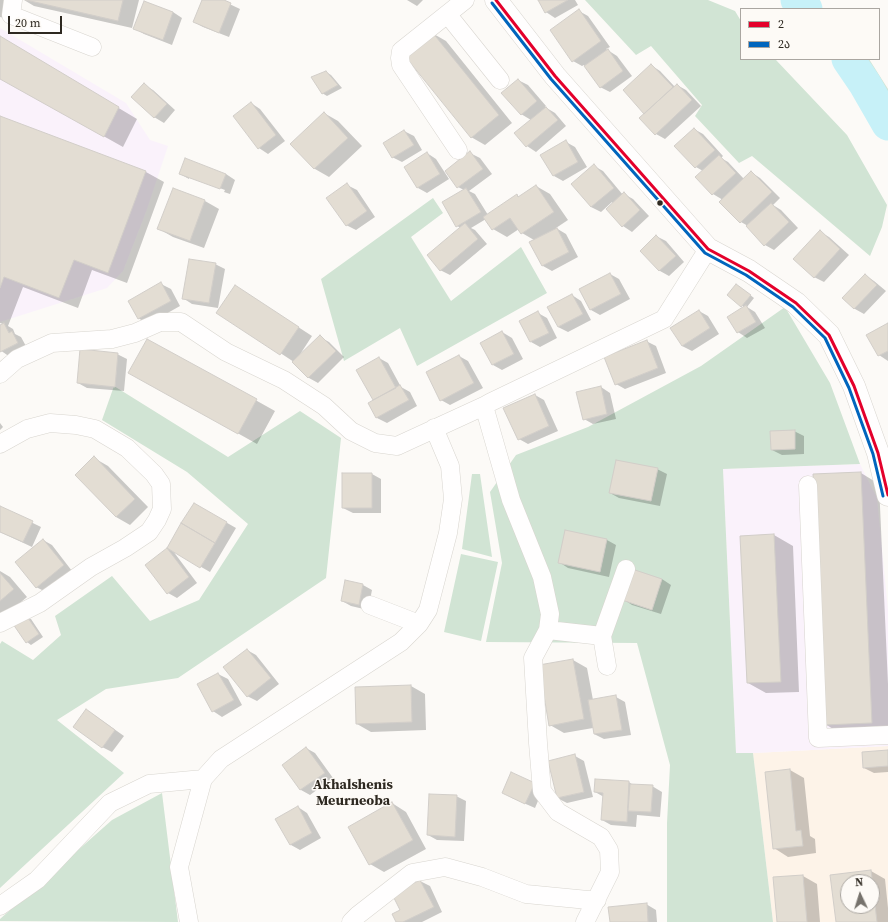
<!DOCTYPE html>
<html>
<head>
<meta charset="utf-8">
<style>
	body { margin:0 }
	#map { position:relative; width:888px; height:922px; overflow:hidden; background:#fcfaf7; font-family:"Source Serif 4",serif }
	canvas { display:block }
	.legend { position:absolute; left:740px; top:8px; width:140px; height:52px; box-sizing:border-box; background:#fdfaf6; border:1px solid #aaa6a1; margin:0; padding:5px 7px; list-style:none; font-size:12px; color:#2e2921 }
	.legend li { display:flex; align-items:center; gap:8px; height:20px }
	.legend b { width:20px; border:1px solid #aaa6a1 }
	.north { position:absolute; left:840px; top:874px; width:40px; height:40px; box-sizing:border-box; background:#fdfaf6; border:1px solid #aaa6a1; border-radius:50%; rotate:356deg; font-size:11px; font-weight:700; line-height:16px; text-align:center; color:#2e2921 }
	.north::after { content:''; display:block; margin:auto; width:14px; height:18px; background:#76726c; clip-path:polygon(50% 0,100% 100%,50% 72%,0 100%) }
	.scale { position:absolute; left:8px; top:16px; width:54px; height:18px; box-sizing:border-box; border:2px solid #2e2921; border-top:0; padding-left:5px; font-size:12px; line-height:14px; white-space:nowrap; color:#2e2921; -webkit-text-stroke:3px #fdfaf6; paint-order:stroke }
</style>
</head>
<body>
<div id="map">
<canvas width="888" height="922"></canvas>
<ul class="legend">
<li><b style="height:5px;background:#e4002b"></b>2</li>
<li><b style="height:5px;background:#0065bd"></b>2ა</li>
</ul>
<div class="north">N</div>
<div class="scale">20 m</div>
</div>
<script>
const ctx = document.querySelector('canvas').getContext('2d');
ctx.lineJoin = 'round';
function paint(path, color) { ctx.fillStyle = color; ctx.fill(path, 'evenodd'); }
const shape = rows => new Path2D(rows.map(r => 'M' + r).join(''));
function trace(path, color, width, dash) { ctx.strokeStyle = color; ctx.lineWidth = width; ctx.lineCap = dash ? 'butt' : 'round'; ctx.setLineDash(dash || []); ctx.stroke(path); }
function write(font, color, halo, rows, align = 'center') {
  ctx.font = font + ' "Source Serif 4",serif'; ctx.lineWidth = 3; ctx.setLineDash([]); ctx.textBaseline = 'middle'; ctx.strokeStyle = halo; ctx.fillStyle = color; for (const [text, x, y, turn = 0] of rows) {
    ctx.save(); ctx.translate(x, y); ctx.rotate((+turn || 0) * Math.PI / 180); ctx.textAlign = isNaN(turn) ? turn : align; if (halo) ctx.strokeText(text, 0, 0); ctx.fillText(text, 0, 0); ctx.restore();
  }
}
paint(shape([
	[888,746,888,922,773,922,753,753],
	[848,882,872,882,872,906,848,906]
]), '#fdf3e8');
paint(shape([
	[0,28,126,103,150,140,168,146,146,212,123,271,107,288,0,322],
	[860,464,877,498,888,610,888,746,736,754,723,469]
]), '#faf2fb');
paint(shape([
	[585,0,708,0,735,11,741,21,741,59,776,60,847,135,887,205,882,227,870,256,752,156,739,163,695,116,702,105,651,46,636,55],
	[853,59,869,59,888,89,888,115],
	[433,198,443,213,411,237,451,301,521,247,547,293,417,366,400,328,344,361,321,279],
	[785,307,830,383,860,464,723,469,736,753,753,753,773,922,667,922,667,823,670,765,637,643,486,642,502,563,490,492,516,455,588,427,701,366],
	[114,386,228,457,300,411,341,438,326,578,178,678,106,689,57,720,124,773,0,888,0,644,2,641,33,660,61,635,55,616,112,576,150,621,199,600,248,524,187,472,102,420],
	[472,474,480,474,492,557,462,549],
	[461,554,498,562,481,641,444,632],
	[162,793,178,922,0,921,0,919,112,820]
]), '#d1e4d4');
paint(shape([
	[0,0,16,0,12,20,0,17],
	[24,0,139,0,132,28,34,6],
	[203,0,221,0,240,9,229,37,203,27,194,22],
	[407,0,423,0,417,6],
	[539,0,575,0,578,5,555,18,546,12],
	[145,2,173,12,182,18,172,45,144,34,135,29],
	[579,11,588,16,610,47,606,49,617,56,632,76,610,92,600,87,584,65,582,66,573,61],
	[432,33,446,41,512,123,485,145,471,137],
	[0,37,137,119,123,147,0,78],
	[651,65,660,71,675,87,677,85,686,90,701,106,665,139,656,134,646,114],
	[326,72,331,75,342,88,327,96,322,93],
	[518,80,528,85,546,106,545,107,555,113,566,126,536,152,527,146,516,134,531,120,521,114],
	[144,85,153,90,175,110,164,123,154,117],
	[251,103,260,109,285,141,268,154,259,148],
	[324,113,338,121,362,146,329,177,315,169,292,144],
	[0,117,146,172,164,182,127,283,92,270,78,308,23,287,8,326,13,329,15,334,21,337,27,348,10,357,0,350,0,326,3,324,0,323],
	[694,129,703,134,723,156,721,158,728,162,744,179,751,172,760,178,780,198,773,205,781,210,798,228,774,250,765,245,748,226,741,222,721,202,723,200,713,194,703,171,696,167,676,146],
	[404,131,414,136,422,150,402,162,392,157],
	[566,142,575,147,587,167,563,181,554,176],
	[427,153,436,159,449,179,427,193,418,188],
	[470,153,480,158,492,174,469,191,475,194,488,215,517,195,519,197,536,186,550,194,568,220,556,228,566,234,578,257,552,271,543,266,534,240,522,233,519,229,507,237,493,229,486,219,471,228,475,230,487,244,450,275,440,270,461,228,457,226,464,190,458,187],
	[594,166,603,171,623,195,624,194,633,199,649,216,632,232,623,226,612,202,601,212,591,207],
	[180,174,226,174,235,180,230,194,224,192,225,190,189,177,189,179],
	[347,185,357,190,375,217,356,230,346,225],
	[174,189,205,201,219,209,204,248,173,237,159,229],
	[820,232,829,237,849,255,824,282,814,277],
	[656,236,666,241,684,262,669,276,660,271,641,251],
	[215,264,225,269,218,308,192,304,183,298],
	[610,274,619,279,630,299,600,315,591,310,580,289],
	[865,275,874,281,886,291,864,314,855,309,844,298],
	[161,284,171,289,180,306,148,324,138,318],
	[737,285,754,298,747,307,755,312,765,328,747,338,738,332,744,307,728,295],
	[235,286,312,336,299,356,320,337,329,342,344,357,318,383,309,378,294,362,218,312],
	[572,295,581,301,591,320,568,332,558,327],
	[699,311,708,316,719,334,692,351,682,346],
	[538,313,547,318,557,338,540,347,531,342],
	[888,324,888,361,879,355],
	[502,332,512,338,523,359,502,370,493,365],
	[148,340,275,411,257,444,148,383],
	[646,341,656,346,666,373,625,389,616,384],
	[117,354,127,359,124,391,87,388,78,383],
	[459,356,468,361,483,388,450,405,441,400],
	[379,358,388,363,401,387,410,392,417,406,387,423,377,418,369,403,374,401,357,370],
	[601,387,610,393,616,419,593,424,584,419],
	[535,395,544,400,558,431,528,444,519,439],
	[0,423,3,427,0,430],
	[794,431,804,436,804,454,782,455,772,450],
	[94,458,108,466,148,507,130,525,116,517,76,475],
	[657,469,667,474,660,506,619,498,610,493],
	[861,473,879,484,888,684,888,733,843,735,825,724],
	[343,474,372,474,381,479,381,513,353,513,343,508],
	[194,504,236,528,210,572,173,551,197,583,177,598,168,593,167,549],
	[0,507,41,527,32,547,0,532],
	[566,531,607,540,616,545,609,577,568,568,559,562],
	[774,535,793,546,799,692,766,693,748,683,741,537],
	[43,540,52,545,72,571,46,592,36,587],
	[0,571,10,577,27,597,0,620],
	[662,579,671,585,661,614,632,605,623,599],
	[363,585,372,590,368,610,351,606,342,601],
	[26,617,31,619,43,637,31,645,27,642],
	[247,650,256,655,279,684,257,701,247,696],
	[573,660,587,668,593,700,616,697,625,702,631,735,604,739,594,734,593,728,564,733,550,725],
	[218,674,228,679,242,705,222,717,213,711],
	[411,686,425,694,426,730,371,732,357,724],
	[87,710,124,736,112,752,102,747],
	[306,748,315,753,333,778,310,795,301,790,283,765],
	[888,751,888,772,874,773,864,768],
	[575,756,584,761,593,797,567,803,557,798],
	[790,770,804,778,810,836,815,839,816,853,788,857,774,848],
	[511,774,543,789,535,808,512,798],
	[596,780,629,782,633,785,652,786,662,792,660,817,637,815,636,827,611,825,602,820,604,797,595,792],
	[456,796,466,801,464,841,437,840,428,835],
	[392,803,406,812,426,849,384,872,370,864],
	[298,807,307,813,321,838,300,850,291,845,277,819],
	[871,871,885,879,888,908,888,922,837,922,832,875],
	[848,882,872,882,872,906,848,906],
	[803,876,817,884,820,922,778,922],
	[420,881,430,886,442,912,422,922,397,922,401,911],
	[646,904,656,910,657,922,611,922]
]), '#0003');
trace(shape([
	[797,0,806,9],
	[848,59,865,84,888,124]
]), '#c7f1f8', 33);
const building = shape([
	[26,0,123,0,118,21,26,0],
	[202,0,224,0,231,3,219,33,193,22,202,0],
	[538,0,568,0,545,13,538,0],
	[144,1,173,12,163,40,133,29,144,1],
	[579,9,601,41,572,62,550,30,579,9],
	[432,32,499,115,471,138,404,55,432,32],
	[0,36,119,107,104,137,0,79,0,36],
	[608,49,623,71,600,88,584,66,608,49],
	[651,64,673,87,644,114,623,90,651,64],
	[326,71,338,85,322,94,311,77,326,71],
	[518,79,537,101,521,115,501,93,518,79],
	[144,83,167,104,154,118,131,97,144,83],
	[677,84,692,100,655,135,639,118,677,84],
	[251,102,276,135,258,149,233,116,251,102],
	[546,107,558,120,526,147,514,133,546,107],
	[324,112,348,138,314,169,290,144,324,112],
	[0,116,146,171,108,273,74,260,59,298,4,277,0,288,0,116],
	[694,128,715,150,695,168,674,146,694,128],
	[404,130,414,145,392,158,383,143,404,130],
	[566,140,578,162,553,176,540,155,566,140],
	[470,151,483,169,457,188,445,171,470,151],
	[427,152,440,174,417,188,404,167,427,152],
	[719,155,736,173,712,195,695,177,719,155],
	[185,158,226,174,220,189,179,174,185,158],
	[594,164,614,188,591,207,571,184,594,164],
	[751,171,772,192,740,223,719,202,751,171],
	[347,183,367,211,346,226,326,198,347,183],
	[536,185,554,212,521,234,510,218,492,230,483,217,517,194,518,197,536,185],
	[173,188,205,200,190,241,157,229,173,188],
	[466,188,481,212,456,227,442,202,466,188],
	[624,192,640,210,622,227,606,209,624,192],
	[771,203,789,222,764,246,746,226,771,203],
	[465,223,478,239,440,271,427,255,465,223],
	[557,228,569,252,542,266,529,242,557,228],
	[820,230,840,249,814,278,793,259,820,230],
	[656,235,676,256,659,271,640,251,656,235],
	[189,259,216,263,209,303,182,299,189,259],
	[610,273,621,294,590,310,579,289,610,273],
	[865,274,877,285,854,309,842,298,865,274],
	[161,282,171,301,138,319,128,301,161,282],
	[736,284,751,295,741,307,727,295,736,284],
	[235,285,299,327,280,355,216,313,235,285],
	[572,294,583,314,558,327,547,307,572,294],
	[746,305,756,322,737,333,727,317,746,305],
	[699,310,710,328,682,346,670,328,699,310],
	[538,311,549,333,530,342,519,321,538,311],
	[4,323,9,333,12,331,18,343,0,352,0,325,4,323],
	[888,323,888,351,878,356,866,335,888,323],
	[502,331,514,354,492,365,480,343,502,331],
	[320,335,336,351,308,378,292,362,320,335],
	[147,339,257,399,238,434,128,373,147,339],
	[647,340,658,368,615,385,604,357,647,340],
	[80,349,118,353,115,387,77,383,80,349],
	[459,355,474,383,440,401,426,372,459,355],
	[379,357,396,388,373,400,356,370,379,357],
	[400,385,409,400,376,418,368,403,400,385],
	[601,386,607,414,583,420,576,392,601,386],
	[535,394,549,426,518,440,503,408,535,394],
	[795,430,795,449,771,450,770,431,795,430],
	[94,456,135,499,116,517,75,475,94,456],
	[616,460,658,468,651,501,609,493,616,460],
	[861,472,872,723,824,725,813,474,861,472],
	[342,473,372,473,372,508,342,508,342,473],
	[194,503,227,522,215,543,181,523,194,503],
	[0,506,33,521,23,542,0,532,0,506],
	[181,523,215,543,200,568,167,548,181,523],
	[565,530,607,539,600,572,558,563,565,530],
	[774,534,781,682,747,683,740,536,774,534],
	[43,539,64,565,36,588,15,562,43,539],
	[167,548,189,577,167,594,145,565,167,548],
	[632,569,662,579,652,610,622,600,632,569],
	[0,573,14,589,0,601,0,573],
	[345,580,363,584,359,605,341,601,345,580],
	[26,615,39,634,26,643,13,624,26,615],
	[247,649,271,678,247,697,223,667,247,649],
	[573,659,584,719,549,726,539,665,573,659],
	[218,673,234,700,212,712,197,684,218,673],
	[411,685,412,722,356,724,355,687,411,685],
	[616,695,622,730,594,734,588,700,616,695],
	[86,709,115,730,102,748,73,727,86,709],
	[306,747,325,773,300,790,282,765,306,747],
	[888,750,888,766,863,768,862,752,888,750],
	[575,754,584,792,557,798,548,761,575,754],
	[790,769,796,831,801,830,803,846,773,849,765,772,790,769],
	[511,772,535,783,525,804,502,793,511,772],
	[595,779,629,781,627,822,601,820,603,793,594,792,595,779],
	[630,784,653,785,651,812,628,811,630,784],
	[429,794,457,795,455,837,427,835,429,794],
	[392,802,413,840,369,865,348,827,392,802],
	[298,806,312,833,290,845,275,819,298,806],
	[871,870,877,922,836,922,830,875,871,870],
	[848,882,872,882,872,906,848,906,848,882],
	[803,875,807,922,777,922,773,877,803,875],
	[420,880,434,907,403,922,396,922,392,914,400,910,392,894,420,880],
	[647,903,648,922,610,922,608,907,647,903]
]);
paint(building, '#e3ddd3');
trace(building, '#d2cec9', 1);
const minor = shape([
	[13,0,11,15,92,47],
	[448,15,500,80],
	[458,150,401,65,400,58,401,51,465,0],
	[0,374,17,359,52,343,112,339,135,333,160,322,181,322,226,352,284,380,324,406,351,431,375,443,397,446,484,406,491,402,664,319,708,249],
	[484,406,511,500,542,577,550,614,548,630,533,658,538,743,542,791,558,812,601,837,609,850,610,872,585,922],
	[0,444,27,429,50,423,76,425,95,429,127,448,154,474,161,484,162,509,157,520,149,532,125,548,91,567,40,603,0,623],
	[808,485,818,738,888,735],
	[370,605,419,624],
	[548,630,602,636],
	[607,666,602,636,626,569],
	[0,906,37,880,110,803,149,784,203,779],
	[189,922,179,867,203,779,221,759,401,642,419,624,428,610,448,533,453,499,450,466,434,428],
	[351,922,358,915,412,873,445,867,482,877,526,894,588,900,597,900]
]);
const major = shape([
	[496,0,555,76,708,249,749,271,796,303,829,335,854,386,878,453,888,495]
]);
trace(minor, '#d8d5cf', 19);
trace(major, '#d8d5cf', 23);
trace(minor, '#fffefe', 18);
trace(major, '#fffefe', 22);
trace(shape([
	[496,0,555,76,708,249,749,271,796,303,829,335,854,386,878,453,888,495]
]), '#e4002b', 3);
trace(shape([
	[492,3,551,79,705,253,746,275,793,307,825,338,849,388,873,454,883,496]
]), '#0065bd', 3);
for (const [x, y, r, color] of [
	[660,203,3.5,"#2e2921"]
]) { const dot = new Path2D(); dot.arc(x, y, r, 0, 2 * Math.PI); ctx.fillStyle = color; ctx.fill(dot); trace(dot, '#fdfaf6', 1.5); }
write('bold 14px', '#2e2921', '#fdfaf6', [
	["Akhalshenis",353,785],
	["Meurneoba",353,801]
]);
</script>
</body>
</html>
